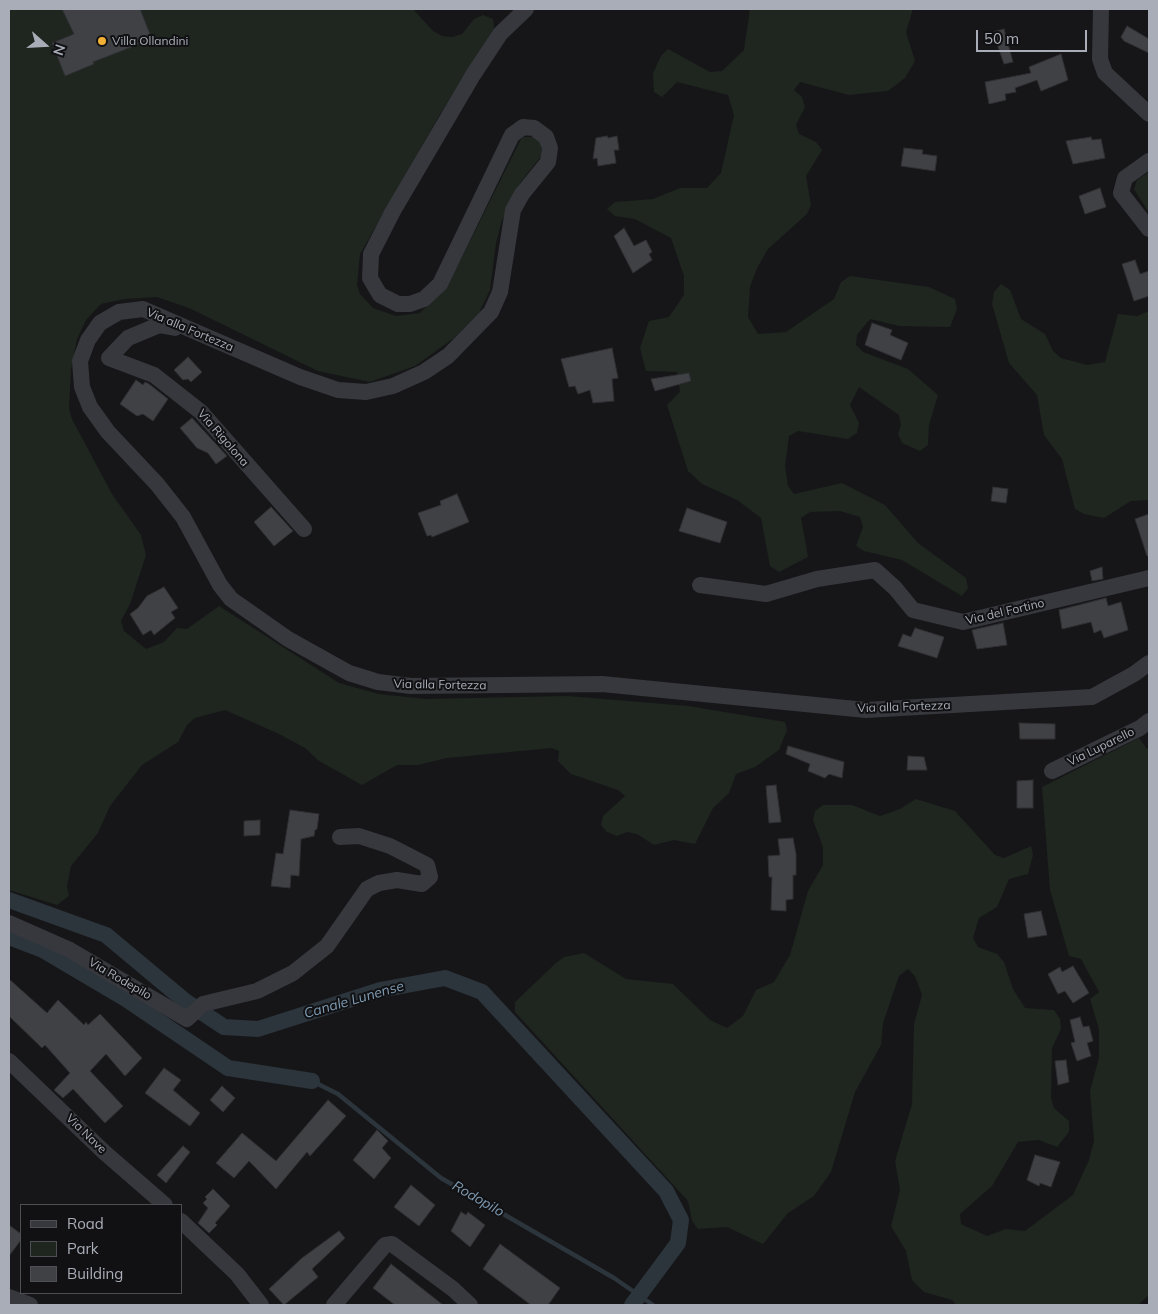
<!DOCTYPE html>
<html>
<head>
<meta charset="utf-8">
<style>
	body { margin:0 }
	#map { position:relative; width:1158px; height:1314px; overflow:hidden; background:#161618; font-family:Mulish,sans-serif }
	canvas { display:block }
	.frame { position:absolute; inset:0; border:10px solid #a8adb8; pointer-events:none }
	.legend { position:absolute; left:20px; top:1204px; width:162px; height:90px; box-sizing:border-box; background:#111113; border:1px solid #4d4f55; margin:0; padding:6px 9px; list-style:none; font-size:15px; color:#a8adb8 }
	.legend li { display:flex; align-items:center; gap:10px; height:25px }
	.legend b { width:25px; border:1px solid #4d4f55 }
	.north { position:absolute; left:20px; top:20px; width:50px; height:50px; -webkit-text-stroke:4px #111113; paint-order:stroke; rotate:109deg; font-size:14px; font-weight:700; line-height:20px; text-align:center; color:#a8adb8 }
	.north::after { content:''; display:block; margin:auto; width:18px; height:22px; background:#a8adb8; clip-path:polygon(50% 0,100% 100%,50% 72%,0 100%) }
	.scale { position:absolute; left:976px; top:30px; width:111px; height:22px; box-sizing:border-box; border:2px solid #a8adb8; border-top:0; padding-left:6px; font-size:15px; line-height:18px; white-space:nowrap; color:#a8adb8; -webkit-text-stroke:4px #111113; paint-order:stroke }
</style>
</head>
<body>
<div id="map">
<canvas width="1158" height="1314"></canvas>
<div class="frame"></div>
<ul class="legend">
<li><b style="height:6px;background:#37383d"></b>Road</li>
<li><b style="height:14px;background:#1e261f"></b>Park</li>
<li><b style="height:14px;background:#404145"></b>Building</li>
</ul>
<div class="north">N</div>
<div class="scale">50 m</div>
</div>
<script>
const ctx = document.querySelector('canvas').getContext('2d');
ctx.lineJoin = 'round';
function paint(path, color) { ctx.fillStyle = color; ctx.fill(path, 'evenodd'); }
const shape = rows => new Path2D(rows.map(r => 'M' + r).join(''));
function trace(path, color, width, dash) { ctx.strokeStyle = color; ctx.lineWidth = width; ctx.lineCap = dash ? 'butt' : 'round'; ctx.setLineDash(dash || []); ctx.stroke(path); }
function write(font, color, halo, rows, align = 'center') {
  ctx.font = font + ' Mulish,sans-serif'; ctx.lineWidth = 4; ctx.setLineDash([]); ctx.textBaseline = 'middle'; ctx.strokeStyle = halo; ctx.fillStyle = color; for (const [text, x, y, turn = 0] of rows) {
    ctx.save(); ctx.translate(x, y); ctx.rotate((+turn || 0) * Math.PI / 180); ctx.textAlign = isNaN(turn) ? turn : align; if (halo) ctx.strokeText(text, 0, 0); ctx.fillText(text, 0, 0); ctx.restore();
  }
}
paint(shape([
	[9,9,413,9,433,31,442,36,452,37,462,34,474,19,483,15,493,19,494,28,439,116,360,254,357,285,360,294,373,308,396,316,420,313,448,285,522,137,534,137,540,141,542,155,520,183,502,220,496,243,490,290,479,313,454,338,415,366,370,382,318,371,189,308,157,297,125,299,101,304,86,320,77,339,71,369,69,409,72,419,112,494,141,535,146,555,130,604,121,621,124,631,146,649,164,642,177,628,187,629,219,606,339,683,379,694,425,699,568,696,688,706,785,722,787,730,779,750,755,767,736,774,729,793,713,808,695,844,674,840,654,845,637,834,627,832,617,836,607,832,601,825,603,816,625,796,618,790,571,774,558,761,559,751,552,748,447,758,418,765,397,765,362,785,319,761,305,748,279,734,225,710,195,718,187,725,178,742,142,765,110,806,98,833,71,866,67,886,69,896,57,905,9,890],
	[750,9,913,9,906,32,915,61,905,78,888,91,849,95,800,82,794,90,802,97,805,107,796,125,799,134,816,142,822,150,806,176,811,205,807,214,768,249,757,268,750,287,748,317,758,334,786,332,834,299,841,282,850,276,929,287,955,299,957,309,950,327,899,326,870,319,857,335,856,345,863,352,908,369,938,395,929,425,928,445,920,451,902,443,898,434,901,425,899,415,859,387,850,405,859,423,857,433,848,439,798,431,789,436,785,466,788,486,794,494,842,483,885,505,918,543,966,578,968,588,962,596,902,560,864,551,856,546,863,527,860,517,840,511,810,512,801,518,808,557,779,572,770,566,761,518,737,500,702,484,688,471,667,405,680,392,677,372,646,371,640,348,649,321,669,317,684,295,684,276,671,238,635,219,615,216,607,209,615,202,653,199,680,188,707,188,721,173,734,115,728,95,677,82,662,97,654,92,653,73,661,56,668,49,710,72,722,71,744,50],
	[1149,172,1149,213,1134,189,1137,180],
	[1001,284,1010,290,1021,319,1045,334,1053,351,1061,358,1087,365,1105,362,1118,314,1137,316,1149,311,1149,500,1131,501,1104,518,1084,514,1075,509,1062,459,1044,435,1037,395,1009,363,992,304,994,292],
	[1139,738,1147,749,1149,748,1149,1295,1138,1305,956,1305,952,1300,924,1292,912,1280,906,1251,891,1226,900,1190,895,1161,912,1104,914,1024,922,995,915,976,908,969,899,976,883,1023,881,1045,855,1092,831,1172,814,1196,788,1213,763,1244,727,1227,698,1229,692,1221,688,1201,515,1012,515,1002,556,963,564,957,584,953,626,979,673,984,710,1020,727,1028,743,1016,756,990,774,982,790,955,808,891,823,865,823,847,813,820,815,811,823,805,852,805,880,816,900,809,916,799,955,811,995,855,1004,858,1031,846,1033,855,1028,874,1009,879,997,907,979,918,973,938,978,947,997,954,1004,962,1013,989,1025,1008,1054,1010,1060,1019,1061,1029,1052,1048,1051,1098,1054,1108,1069,1121,1069,1132,1057,1147,1039,1140,1018,1142,992,1186,960,1214,961,1224,987,1236,1006,1229,1025,1231,1073,1195,1089,1160,1094,1141,1090,1091,1099,1058,1099,1029,1090,999,1099,992,1081,959,1069,956,1050,890,1042,787]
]), '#1e261f');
trace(shape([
	[312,1081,338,1094,441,1178,614,1278,653,1305]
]), '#2c353c', 4.5);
trace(shape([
	[9,900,106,935,185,1001,224,1027,258,1029,380,990,445,978,482,992,666,1191,681,1220,678,1243,632,1305],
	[9,937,43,950,126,999,228,1068,312,1081]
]), '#2c353c', 16);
const building = shape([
	[62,9,140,9,152,39,93,62,94,64,65,76,52,43,74,34,62,9],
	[1127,26,1149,39,1149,53,1124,41,1121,37,1127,26],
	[1004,29,1013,62,1004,64,993,32,1004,29],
	[1061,54,1068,80,1041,91,1037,80,1015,88,1016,92,1005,94,1006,100,989,104,985,82,1031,73,1029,67,1061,54],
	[607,136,608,138,617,136,619,150,614,150,616,163,598,166,597,158,593,159,596,138,607,136],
	[1091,137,1092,140,1101,139,1105,158,1073,164,1066,141,1091,137],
	[904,148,923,150,922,154,937,156,935,171,901,166,904,148],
	[1100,188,1106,207,1085,214,1079,196,1100,188],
	[624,228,634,246,646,240,652,252,649,254,652,260,633,273,614,236,624,228],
	[1135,260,1140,274,1149,271,1149,296,1134,301,1122,264,1135,260],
	[872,323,892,330,890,335,908,343,901,360,865,345,872,323],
	[612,348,618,378,612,379,614,401,593,403,590,390,578,394,575,386,569,387,561,359,612,348],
	[188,357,202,372,191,382,188,379,183,380,174,370,188,357],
	[689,373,691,381,655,391,651,379,689,373],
	[136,380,143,385,145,382,149,384,168,399,153,421,143,414,137,416,120,404,136,380],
	[192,418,227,456,216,464,208,453,197,448,180,428,192,418],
	[993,487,1008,489,1006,503,991,501,993,487],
	[457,494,469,522,432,537,431,535,427,536,418,513,441,505,440,501,457,494],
	[271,507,293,531,274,546,254,522,271,507],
	[687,508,727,522,720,543,679,531,687,508],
	[1149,514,1149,556,1147,556,1135,519,1149,514],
	[1102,567,1103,579,1092,581,1090,571,1102,567],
	[164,587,178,608,171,612,175,618,154,635,151,630,143,635,130,614,138,608,147,596,164,587],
	[1106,598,1108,606,1121,602,1128,630,1104,638,1101,630,1094,633,1091,622,1062,629,1059,610,1106,598],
	[1003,623,1007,645,977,649,972,630,1003,623],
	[915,628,944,637,937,658,898,646,903,634,911,637,915,628],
	[1019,723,1055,724,1055,739,1020,739,1019,723],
	[788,746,844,762,842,778,829,774,825,778,808,771,810,764,786,754,788,746],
	[908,756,924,757,927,770,907,770,908,756],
	[1033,780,1033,808,1017,808,1017,781,1033,780],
	[776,785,781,822,769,823,766,786,776,785],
	[290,810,319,814,317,829,315,830,314,836,301,839,299,876,291,875,290,888,271,886,276,853,283,854,290,810],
	[260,820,260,835,244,836,244,821,260,820],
	[793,838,796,854,796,875,793,875,793,899,786,900,786,911,771,910,772,877,769,877,768,856,780,855,778,839,793,838],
	[1041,911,1047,935,1028,938,1024,914,1041,911],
	[1073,966,1089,993,1073,1003,1065,991,1058,994,1048,974,1060,967,1062,972,1073,966],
	[9,979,47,1013,58,1000,84,1025,86,1022,88,1025,100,1014,142,1058,125,1076,106,1054,90,1071,123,1106,105,1123,73,1089,63,1098,54,1090,70,1073,45,1045,42,1048,9,1016,9,979],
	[1080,1017,1083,1027,1089,1026,1093,1041,1087,1043,1091,1056,1077,1061,1071,1043,1075,1042,1070,1020,1080,1017],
	[1066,1060,1069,1082,1058,1085,1055,1061,1066,1060],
	[164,1068,181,1080,173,1090,200,1113,190,1126,145,1093,164,1068],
	[222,1086,235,1098,223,1112,210,1100,222,1086],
	[328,1100,346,1116,310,1156,307,1152,276,1189,249,1161,234,1178,216,1163,242,1133,276,1161,328,1100],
	[377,1130,388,1141,382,1148,391,1158,374,1179,353,1160,377,1130],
	[183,1146,190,1152,166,1183,157,1175,183,1146],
	[1035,1155,1060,1162,1051,1187,1040,1183,1039,1186,1027,1180,1035,1155],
	[411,1185,435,1205,419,1226,394,1207,411,1185],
	[213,1189,230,1206,215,1223,217,1225,209,1233,198,1223,208,1208,203,1203,207,1199,205,1197,213,1189],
	[461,1212,466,1215,468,1212,485,1225,470,1247,451,1231,461,1212],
	[9,1225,21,1234,21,1240,9,1256,9,1225],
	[339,1231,345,1238,312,1269,318,1277,284,1305,269,1289,302,1258,339,1231],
	[500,1244,560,1288,548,1305,531,1305,483,1269,500,1244],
	[391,1264,443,1305,395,1305,373,1288,391,1264]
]);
paint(building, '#404145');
trace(building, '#303034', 1);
trace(shape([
	[526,9,500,34,473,75,393,211,371,254,370,278,380,295,398,304,410,304,424,299,440,284,512,135,523,127,534,128,546,137,550,148,548,162,522,194,513,210,500,292,491,312,448,356,424,372,393,386,366,392,338,390,300,377,143,309,119,312,100,323,88,340,80,361,82,387,90,407,108,432,157,484,183,517,220,585,231,599,288,639,349,673,378,682,411,686,602,684,866,710,1092,697,1134,674,1149,663],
	[1101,9,1100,59,1105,73,1149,114],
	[1149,161,1125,178,1121,193,1149,229],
	[175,328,159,325,128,338,109,358,154,375,201,412,304,529],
	[700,585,766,594,817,579,875,570,895,588,913,610,963,622,1149,578],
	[1052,771,1140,728,1149,721],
	[9,923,68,949,187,1019,203,1004,257,991,293,973,327,946,367,889,379,883,397,880,422,884,430,877,427,865,390,846,359,836,340,837],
	[9,1061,104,1152,165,1205],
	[181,1221,237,1274,261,1305],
	[9,1297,30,1305],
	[334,1305,385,1245,392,1244,453,1289,470,1305]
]), '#37383d', 16);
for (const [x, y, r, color] of [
	[102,41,5,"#f2b134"]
]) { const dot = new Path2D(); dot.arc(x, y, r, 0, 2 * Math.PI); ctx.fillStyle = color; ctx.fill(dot); trace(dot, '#111113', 2); }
write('12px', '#a8adb8', '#111113', [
	["Villa Ollandini",112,41]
], 'left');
write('12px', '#a8adb8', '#111113', [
	["Via alla Fortezza",190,330,23],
	["Via Rigolona",223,438,49],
	["Via del Fortino",1005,612,-13],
	["Via alla Fortezza",440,685,1],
	["Via alla Fortezza",904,707,-2],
	["Via Luparello",1101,747,-26],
	["Via Rodepilo",120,979,30],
	["Via Nave",86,1134,44]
]);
write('italic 14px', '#7f9bb3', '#111113', [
	["Canale Lunense",354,1000,-16],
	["Rodopilo",478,1199,30]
]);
</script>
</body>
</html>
